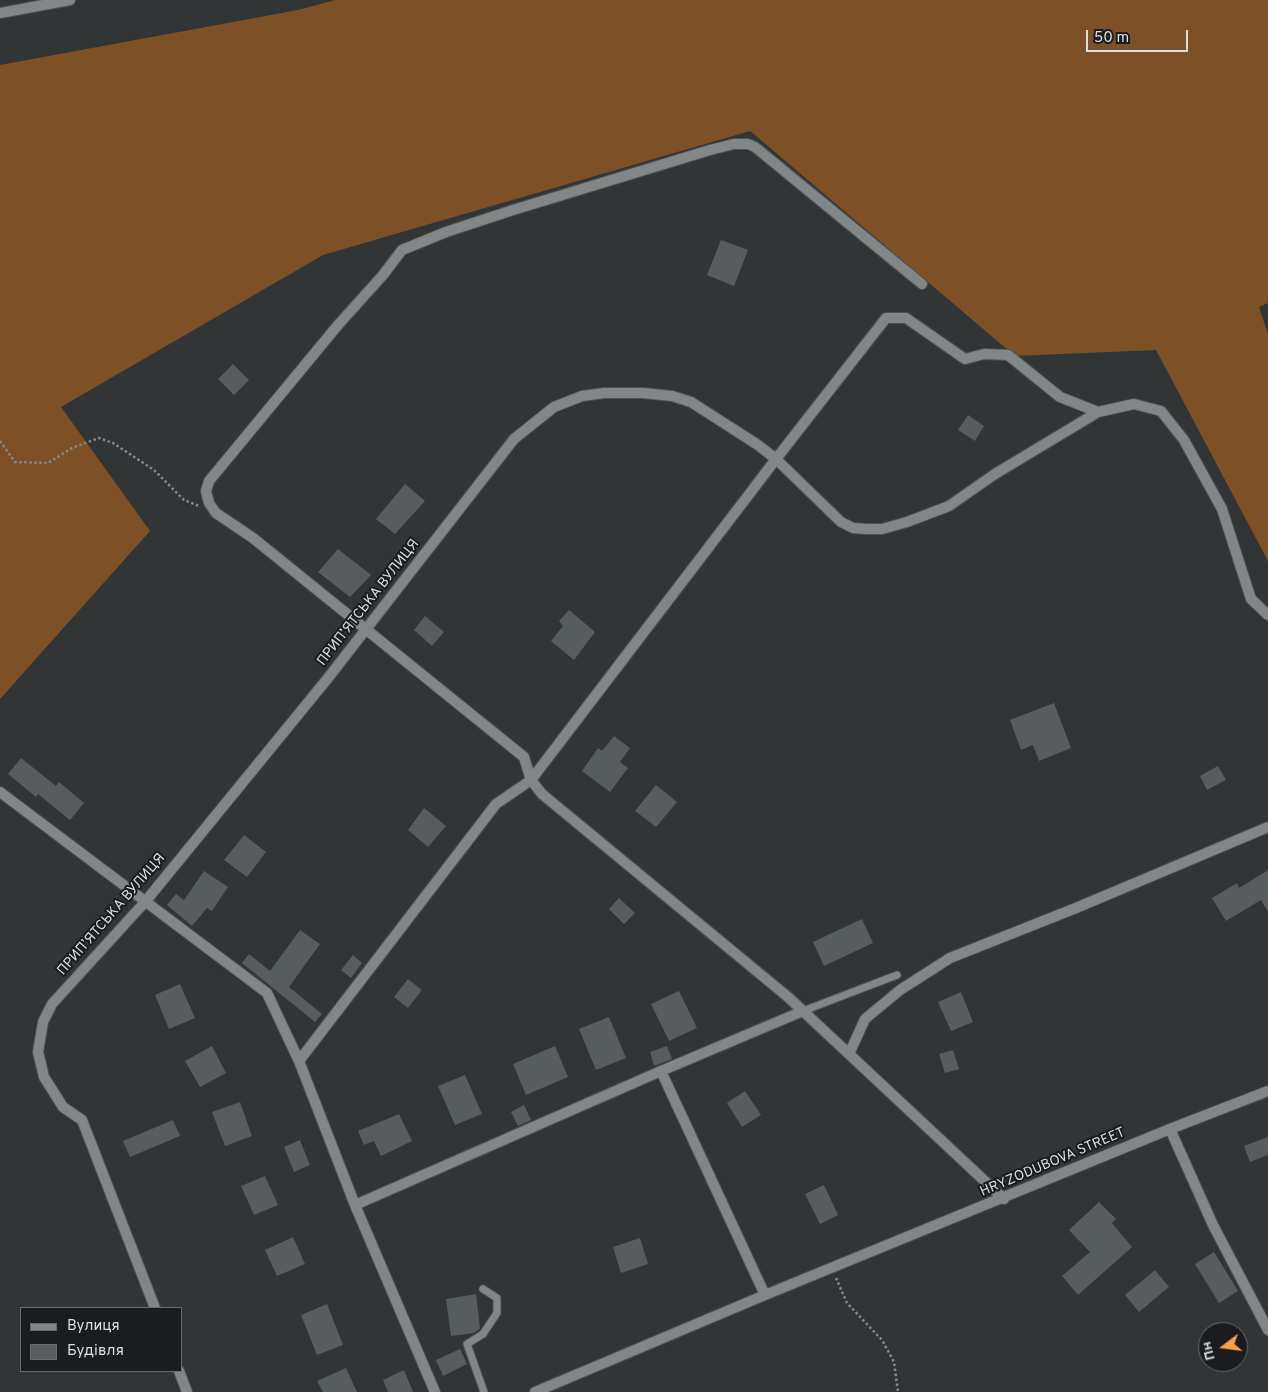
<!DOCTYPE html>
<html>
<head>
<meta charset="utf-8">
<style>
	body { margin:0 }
	#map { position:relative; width:1268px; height:1392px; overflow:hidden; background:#313536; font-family:Overpass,sans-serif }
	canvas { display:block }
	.legend { position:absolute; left:20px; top:1307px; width:162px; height:65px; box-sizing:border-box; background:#1a1c1d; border:1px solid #686a6b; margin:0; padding:6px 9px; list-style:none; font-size:15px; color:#dcdfdf }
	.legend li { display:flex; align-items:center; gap:10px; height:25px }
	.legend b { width:25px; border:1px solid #686a6b }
	.north { position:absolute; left:1198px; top:1322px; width:50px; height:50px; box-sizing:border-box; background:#1a1c1d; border:1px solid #686a6b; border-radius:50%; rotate:255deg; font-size:14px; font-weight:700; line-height:20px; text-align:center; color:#dcdfdf }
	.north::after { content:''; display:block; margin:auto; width:18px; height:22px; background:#f8a04c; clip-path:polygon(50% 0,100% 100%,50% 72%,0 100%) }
	.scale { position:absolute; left:1086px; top:30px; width:102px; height:22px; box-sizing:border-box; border:2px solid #dcdfdf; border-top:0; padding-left:6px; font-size:15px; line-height:18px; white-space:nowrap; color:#dcdfdf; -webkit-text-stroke:4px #1a1c1d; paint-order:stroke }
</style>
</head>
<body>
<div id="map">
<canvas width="1268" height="1392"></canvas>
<ul class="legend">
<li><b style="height:6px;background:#818787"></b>Вулиця</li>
<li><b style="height:14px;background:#575d5d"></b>Будівля</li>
</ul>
<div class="north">Пн</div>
<div class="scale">50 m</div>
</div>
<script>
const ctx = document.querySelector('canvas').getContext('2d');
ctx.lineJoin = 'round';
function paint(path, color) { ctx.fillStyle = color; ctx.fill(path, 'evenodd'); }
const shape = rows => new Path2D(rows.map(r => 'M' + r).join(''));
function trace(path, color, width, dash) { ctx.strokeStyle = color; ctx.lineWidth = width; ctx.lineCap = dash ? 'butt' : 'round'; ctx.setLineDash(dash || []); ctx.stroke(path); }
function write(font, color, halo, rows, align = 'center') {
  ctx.font = font + ' Overpass,sans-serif'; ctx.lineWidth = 4; ctx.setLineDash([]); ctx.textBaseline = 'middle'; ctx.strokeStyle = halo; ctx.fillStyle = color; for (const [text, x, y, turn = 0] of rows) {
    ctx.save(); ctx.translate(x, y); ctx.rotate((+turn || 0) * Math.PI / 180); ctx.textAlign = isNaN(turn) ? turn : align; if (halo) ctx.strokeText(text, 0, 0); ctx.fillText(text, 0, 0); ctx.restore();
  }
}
paint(shape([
	[335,0,1268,0,1268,303,1259,307,1268,334,1268,561,1156,350,1015,356,750,131,323,255,61,407,150,531,0,699,0,65,298,10]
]), '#7d5026');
paint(shape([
	[721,240,748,250,734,286,707,275],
	[233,364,249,380,234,395,218,379],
	[968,415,984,426,975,441,958,430],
	[405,484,425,501,395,534,376,519],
	[338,549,371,575,350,597,318,572],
	[569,610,595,632,574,660,551,641,563,626,559,621],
	[425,616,444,632,432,646,414,630],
	[1054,703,1071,748,1039,761,1033,745,1021,750,1010,720],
	[614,736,630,748,620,762,628,768,610,792,582,771,598,748,602,751],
	[21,758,56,786,59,782,84,803,70,820,38,794,36,797,8,774],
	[1218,766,1226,780,1207,790,1200,776],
	[656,785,677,802,656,827,635,811],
	[424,808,446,826,428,847,408,830],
	[244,835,266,852,247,877,224,860],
	[1268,870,1268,912,1261,900,1226,921,1212,898,1237,883,1239,888],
	[204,871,228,887,212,911,207,908,192,926,167,905,176,894,184,900],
	[619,898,635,913,624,924,609,909],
	[862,919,873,943,824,966,813,942],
	[300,930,320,944,289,987,322,1014,315,1022,242,963,249,954,270,971],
	[353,955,362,963,351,978,341,970],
	[408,979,422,990,408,1008,394,997],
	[180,984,195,1018,169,1029,155,995],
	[679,991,697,1028,669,1041,651,1004],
	[961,992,973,1022,951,1031,938,1002],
	[609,1017,626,1058,596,1070,579,1029],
	[212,1046,226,1073,200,1087,185,1061],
	[555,1046,568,1077,526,1095,513,1064],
	[667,1046,672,1059,654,1066,650,1052],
	[953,1050,959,1069,945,1073,939,1054],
	[465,1075,482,1114,455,1125,438,1086],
	[745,1091,761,1115,742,1127,727,1103],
	[240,1102,252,1136,225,1146,212,1112],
	[524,1105,531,1120,518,1126,511,1112],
	[399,1114,412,1141,381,1156,374,1141,364,1145,358,1131],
	[173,1120,180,1136,130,1157,123,1141],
	[1268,1137,1268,1155,1250,1162,1244,1146],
	[300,1140,310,1165,294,1172,284,1147],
	[265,1176,278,1205,254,1215,241,1186],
	[824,1185,838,1215,820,1224,805,1194],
	[1099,1202,1116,1219,1112,1223,1132,1247,1078,1295,1062,1276,1090,1252,1069,1230],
	[293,1237,305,1264,277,1276,265,1250],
	[640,1238,648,1264,621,1273,613,1247],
	[1214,1252,1238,1291,1219,1303,1195,1264],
	[1155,1270,1169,1287,1139,1312,1125,1295],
	[476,1294,480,1328,474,1333,451,1336,446,1299],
	[327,1304,343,1345,317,1355,301,1315],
	[460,1349,467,1364,443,1376,436,1360],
	[346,1368,357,1392,323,1392,317,1381],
	[404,1370,413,1392,388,1392,383,1380]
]), '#575d5d');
const service = shape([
	[803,1011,897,975],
	[483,1289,497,1298,497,1313,483,1334,467,1344,484,1392]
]);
const minor = shape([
	[0,13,70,0],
	[922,284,755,147,748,144,734,144,710,150,513,210,446,232,402,250,383,275,338,325,209,481,206,491,209,503,216,513,253,538,524,757,531,780,542,794,788,997,1004,1199],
	[0,792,267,993,299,1061,355,1205,435,1392],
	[849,1054,865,1019,900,990,950,958,1076,908,1268,827],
	[299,1061,496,804,531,780,776,459,886,318,906,318,965,359,984,354,1008,355,1060,397,1098,412],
	[661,1071,765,1295],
	[1170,1129,1213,1225,1268,1330],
	[355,1205,661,1071,803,1011],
	[155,1308,82,1120,63,1107,44,1077,38,1052,43,1022,52,1004,145,902,328,678,514,439,554,407,582,396,604,393,643,393,672,396,691,402,758,445,776,459,841,522,853,528,866,529,882,529,907,522,949,506,995,474,1098,412,1134,404,1161,411,1184,440,1222,509,1251,599,1268,615],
	[179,1371,187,1392],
	[535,1392,765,1295,1170,1129,1268,1091]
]);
trace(service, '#4f5353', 9);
trace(minor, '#4f5353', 12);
trace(shape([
	[0,441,15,462,48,463,72,448,99,438,113,443,154,470,184,500,199,506],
	[836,1278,847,1303,882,1340,894,1362,898,1392]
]), '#858989', 2.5, [2.5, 2.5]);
trace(service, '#818787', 7);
trace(minor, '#818787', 10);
write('14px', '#dcdfdf', '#1a1c1d', [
	["ПРИП’ЯТСЬКА ВУЛИЦЯ",369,603,-52],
	["ПРИП’ЯТСЬКА ВУЛИЦЯ",112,915,-49],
	["HRYZODUBOVA STREET",1053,1163,-23]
]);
</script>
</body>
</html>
